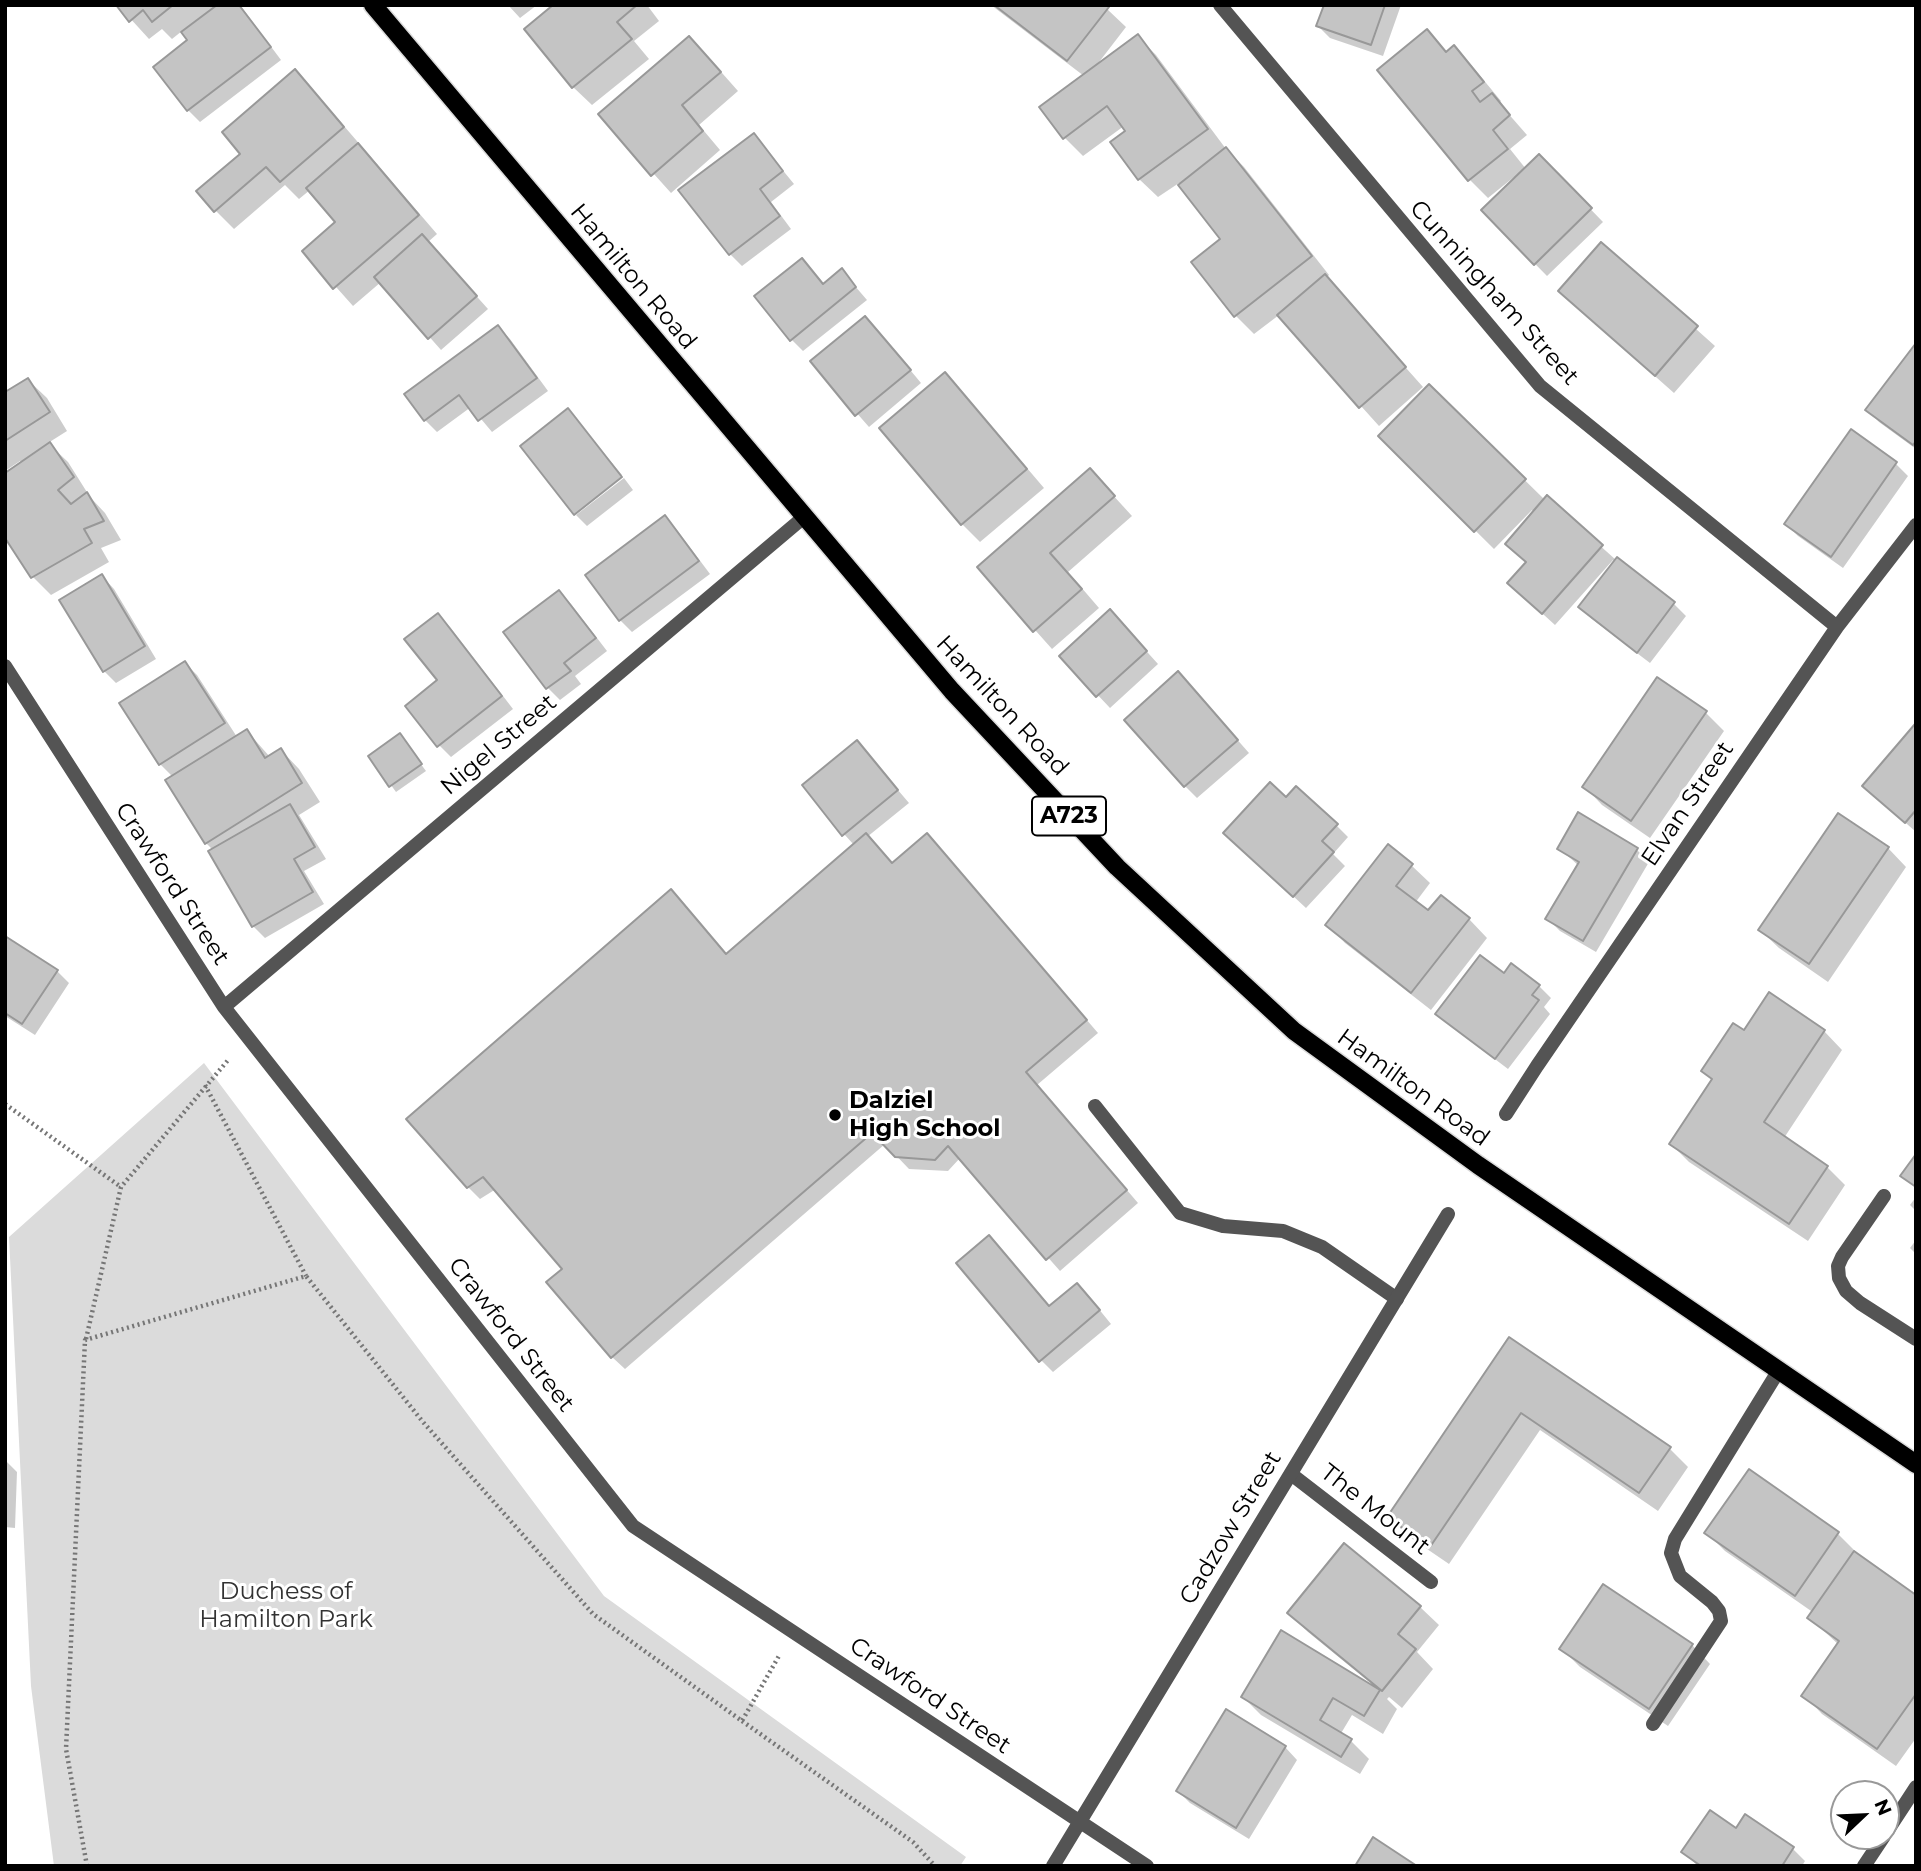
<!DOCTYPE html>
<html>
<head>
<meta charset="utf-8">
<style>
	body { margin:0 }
	#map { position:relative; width:1921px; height:1871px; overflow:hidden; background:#fff; font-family:Montserrat,sans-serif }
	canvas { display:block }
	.frame { position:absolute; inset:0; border:7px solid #000; pointer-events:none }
	.north { position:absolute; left:1830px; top:1780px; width:70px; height:70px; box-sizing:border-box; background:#fff; border:2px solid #999; border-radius:50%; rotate:67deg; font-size:19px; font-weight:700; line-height:28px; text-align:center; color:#000 }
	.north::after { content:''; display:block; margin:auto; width:24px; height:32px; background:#000; clip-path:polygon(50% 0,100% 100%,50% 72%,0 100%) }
</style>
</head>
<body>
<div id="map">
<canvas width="1921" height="1871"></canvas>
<div class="frame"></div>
<div class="north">N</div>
</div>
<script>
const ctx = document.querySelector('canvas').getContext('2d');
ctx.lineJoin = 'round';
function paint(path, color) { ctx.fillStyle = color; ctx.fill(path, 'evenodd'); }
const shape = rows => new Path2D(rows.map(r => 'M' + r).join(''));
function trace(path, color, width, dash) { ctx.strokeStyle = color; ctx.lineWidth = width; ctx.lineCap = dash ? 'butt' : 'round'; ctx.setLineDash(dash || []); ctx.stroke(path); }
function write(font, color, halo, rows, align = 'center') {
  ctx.font = font + ' Montserrat,sans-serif'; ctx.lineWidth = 6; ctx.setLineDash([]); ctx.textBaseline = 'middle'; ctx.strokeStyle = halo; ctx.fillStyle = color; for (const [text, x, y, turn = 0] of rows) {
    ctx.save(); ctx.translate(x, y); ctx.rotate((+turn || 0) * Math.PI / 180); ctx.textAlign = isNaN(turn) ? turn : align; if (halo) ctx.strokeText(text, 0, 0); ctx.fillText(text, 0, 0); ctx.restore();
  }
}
paint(shape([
	[204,1063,604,1596,966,1857,960,1866,54,1866,31,1686,9,1237]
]), '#dbdbdb');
paint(shape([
	[118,5,240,5,281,60,200,122,188,110,190,41,182,31,172,39,162,29,149,39],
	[508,5,537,5,520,18],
	[556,5,647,5,659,21,634,41,649,59,592,105,573,87,526,30],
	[991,5,1103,5,1107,9,1126,27,1096,66,1138,37,1156,55,1226,149,1244,167,1329,275,1326,278,1423,387,1379,426,1279,315,1254,334,1236,316,1193,263,1223,239,1179,183,1158,197,1139,179,1112,143,1128,131,1124,126,1083,156,1065,138,1084,76],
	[1325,5,1401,5,1383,56,1330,38,1318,26],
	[1427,31,1448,53,1454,48,1472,66,1501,101,1499,103,1527,135,1510,149,1526,169,1539,156,1603,222,1547,276,1483,211,1516,179,1514,177,1488,198,1470,180,1379,70],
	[707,56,738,91,699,125,720,150,671,193,600,114],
	[295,72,313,90,437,234,428,242,488,309,441,350,381,282,353,306,304,251,338,222,310,190,299,199,285,185,234,229,215,210,242,154],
	[754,135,794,184,771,202,791,229,742,266,730,254],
	[1601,244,1715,346,1674,393,1579,309],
	[802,260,824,285,842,271,867,300,803,351,791,339],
	[498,327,510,339,548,391,492,432,471,407,437,432,425,420],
	[877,330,921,383,869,427,812,362],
	[1916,346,1916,449,1879,422,1867,409],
	[945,375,963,393,1044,488,980,542,962,524],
	[28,380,47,398,67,431,48,443,68,462,90,497,105,513,121,540,101,548,109,562,51,595,33,577,22,464,20,461,5,471,5,392,6,394],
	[1429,386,1545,500,1547,498,1616,560,1674,604,1686,616,1650,663,1592,619,1580,607,1615,561,1613,560,1555,625,1522,595,1535,512,1532,510,1494,549,1380,436],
	[568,410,622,475,574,513],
	[1851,432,1896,464,1908,476,1843,568,1798,536,1786,524],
	[1090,470,1132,516,1068,572,1099,608,1052,649,979,567],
	[624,478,633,490,587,526,576,515],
	[664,518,677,530,710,574,632,632,620,620],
	[102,576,114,589,156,659,116,683,104,671],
	[559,592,571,604,607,651,575,676,581,684,560,700,548,688,506,632],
	[438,615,450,627,513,709,451,757,439,745],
	[1122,624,1158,664,1110,708,1061,656],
	[185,663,197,675,237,737,247,731,270,757,281,750,299,769,320,802,299,815,326,859,304,871,324,904,265,938,253,926,213,850,206,843,173,777,160,764],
	[1190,686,1249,753,1197,798,1185,786],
	[1706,713,1724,731,1650,838,1602,805,1584,786],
	[1915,726,1916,727,1916,832,1864,786],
	[400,736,426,771,396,792,370,756],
	[857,742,909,803,867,837,893,865,939,848,1098,1033,1037,1085,1138,1203,1060,1271,960,1158,948,1171,909,1169,885,1144,625,1369,612,1357,564,1270,496,1189,480,1199,468,1187,683,904,727,955,854,845,844,834],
	[1286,799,1336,825,1348,837,1333,854,1345,866,1306,908,1238,845],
	[1579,815,1637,850,1649,862,1596,952,1560,931,1548,919,1579,866,1559,848],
	[1888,848,1906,867,1828,982,1779,948,1760,930],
	[1411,865,1430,883,1415,903,1428,913,1469,919,1487,938,1431,1010,1345,943,1327,924],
	[5,938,57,971,69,983,35,1035,5,1016],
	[1504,975,1539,986,1551,998,1544,1007,1550,1014,1508,1069,1450,1025,1438,1013],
	[1824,1031,1842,1050,1784,1138,1827,1167,1845,1185,1808,1241,1689,1162,1671,1144,1713,1080,1703,1071,1744,1032],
	[1916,1197,1916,1211,1910,1205],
	[1916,1240,1916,1254,1910,1248],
	[1089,1297,1111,1324,1053,1372,1041,1360,1050,1308],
	[1510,1340,1670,1449,1688,1467,1658,1511,1540,1430,1449,1564,1408,1536,1389,1517],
	[5,1460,17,1472,15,1528,5,1527],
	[1707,1533,1837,1533,1856,1552,1854,1554,1916,1597,1916,1738,1896,1766,1822,1714,1804,1695,1839,1645,1810,1618,1814,1613,1725,1551],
	[1420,1607,1439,1625,1417,1652,1433,1669,1402,1708,1389,1697,1387,1699,1397,1709,1383,1734,1352,1715,1340,1735,1351,1741,1369,1759,1360,1774,1261,1715,1243,1697,1374,1686,1308,1632,1289,1613],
	[1692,1645,1710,1664,1668,1726,1580,1667,1561,1648],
	[1285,1747,1297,1760,1249,1839,1190,1803,1178,1791],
	[1746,1817,1793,1849,1805,1861,1802,1866,1698,1866,1683,1852,1737,1830]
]), '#0003');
const building = shape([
	[116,5,173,5,152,22,143,10,129,22,116,5],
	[217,5,239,5,271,47,187,111,153,67,187,40,181,32,217,5],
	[553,5,637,5,617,22,632,39,572,88,524,29,553,5],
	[994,5,1106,5,1109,7,1067,61,994,5],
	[1324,5,1385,5,1371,45,1316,26,1324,5],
	[1427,29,1446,52,1454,45,1484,82,1472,91,1480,102,1492,93,1510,115,1493,130,1508,149,1468,181,1377,70,1427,29],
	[1138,34,1208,129,1138,180,1110,142,1125,131,1107,106,1063,139,1039,107,1138,34],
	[689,36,721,72,682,105,703,131,651,176,598,114,689,36],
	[295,69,344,127,280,182,266,167,214,212,196,191,240,154,222,132,295,69],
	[754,133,783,171,760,189,780,216,729,255,678,190,754,133],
	[358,143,419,215,333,289,302,251,335,222,306,188,358,143],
	[1226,147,1312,256,1234,317,1191,262,1220,239,1178,185,1226,147],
	[1539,154,1592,208,1534,265,1481,210,1539,154],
	[422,234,477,296,428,339,374,277,422,234],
	[1601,242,1698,326,1655,376,1558,291,1601,242],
	[802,258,823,284,842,268,856,287,790,341,754,296,802,258],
	[1325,274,1406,367,1359,408,1277,315,1325,274],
	[865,316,911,370,855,416,810,361,865,316],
	[498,325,537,378,478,421,459,395,424,421,404,394,498,325],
	[1916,343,1916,441,1913,445,1865,410,1916,343],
	[945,372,1027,469,961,525,879,428,945,372],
	[28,378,50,412,5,441,5,392,28,378],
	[1429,384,1526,479,1474,532,1378,436,1429,384],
	[568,408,622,477,574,515,520,446,568,408],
	[1851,429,1897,462,1831,557,1784,524,1851,429],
	[50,442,74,477,58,490,71,504,87,492,104,521,84,529,92,543,31,578,5,538,5,473,50,442],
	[1090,468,1115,496,1050,553,1082,589,1033,632,977,567,1090,468],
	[1547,495,1603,545,1542,614,1507,583,1526,562,1505,544,1547,495],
	[665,515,699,561,619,621,585,575,665,515],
	[1617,557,1675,602,1637,653,1578,607,1617,557],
	[102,574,145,646,103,672,59,600,102,574],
	[559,590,596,638,564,663,571,671,546,689,503,632,559,590],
	[1110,609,1147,651,1096,697,1059,656,1110,609],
	[438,613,502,696,437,747,405,706,437,680,404,639,438,613],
	[185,661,225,723,159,765,119,703,185,661],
	[1178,671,1238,740,1184,787,1124,720,1178,671],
	[1657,677,1707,711,1631,821,1582,787,1657,677],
	[1915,724,1916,810,1905,823,1862,786,1915,724],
	[247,729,265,758,281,748,302,783,205,844,165,780,247,729],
	[400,733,422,764,389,787,368,756,400,733],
	[857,740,898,790,842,836,802,785,857,740],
	[1270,782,1286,797,1296,786,1338,824,1322,841,1334,852,1293,897,1223,833,1270,782],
	[290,804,315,847,294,859,313,892,252,927,208,851,290,804],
	[1578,812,1638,848,1583,941,1545,919,1579,862,1557,849,1578,812],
	[1838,813,1889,847,1809,964,1758,930,1838,813],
	[866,833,892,863,927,833,1087,1020,1026,1072,1127,1190,1046,1260,948,1146,935,1160,895,1157,872,1133,611,1358,546,1282,562,1269,483,1177,467,1188,406,1119,671,889,726,954,866,833],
	[1388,844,1413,864,1396,886,1428,910,1441,895,1470,918,1411,993,1325,925,1388,844],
	[5,936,58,970,22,1024,5,1013,5,936],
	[1480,955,1504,973,1511,963,1540,985,1532,995,1539,1000,1495,1059,1435,1014,1480,955],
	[1769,992,1825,1030,1764,1122,1828,1166,1789,1224,1669,1144,1712,1079,1701,1071,1733,1023,1744,1030,1769,992],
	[1916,1154,1916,1187,1900,1176,1916,1154],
	[989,1235,1049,1306,1077,1283,1100,1310,1039,1362,956,1263,989,1235],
	[1509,1337,1671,1447,1639,1493,1521,1413,1430,1547,1387,1517,1509,1337],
	[1749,1469,1839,1532,1795,1596,1704,1533,1749,1469],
	[1344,1543,1421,1606,1398,1634,1416,1649,1382,1691,1287,1613,1344,1543],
	[1854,1551,1916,1595,1916,1694,1877,1749,1801,1696,1839,1641,1807,1618,1854,1551],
	[1603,1584,1693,1644,1649,1709,1559,1649,1603,1584],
	[1281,1630,1380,1690,1364,1716,1333,1698,1320,1720,1352,1739,1341,1757,1241,1697,1281,1630],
	[1226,1709,1286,1746,1236,1828,1176,1791,1226,1709],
	[1710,1810,1736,1828,1745,1814,1794,1847,1782,1866,1701,1866,1681,1852,1710,1810],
	[1373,1837,1417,1866,1355,1866,1373,1837]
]);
paint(building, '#c4c4c4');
trace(building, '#989898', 2);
const primary = shape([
	[373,5,952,691,1117,867,1294,1031,1478,1165,1916,1464]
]);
trace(primary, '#dbdbdb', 21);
trace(shape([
	[205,1085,306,1276],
	[5,1104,121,1187],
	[86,1339,121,1187,229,1059],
	[742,1721,913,1842,935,1866],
	[87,1866,66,1749,85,1340,306,1276,423,1422,593,1614,742,1721,780,1654]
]), '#767676', 4.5, [2, 3.5]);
trace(shape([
	[1095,1106,1180,1213,1223,1226,1283,1231,1322,1247,1397,1299],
	[1884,1196,1842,1257,1838,1266,1839,1278,1846,1291,1860,1303,1916,1339],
	[1291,1474,1431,1582],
	[1653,1724,1721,1621,1719,1611,1712,1602,1680,1576,1671,1553,1675,1539,1779,1370]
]), '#545454', 14);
trace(shape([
	[1220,5,1540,386,1837,627],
	[5,666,224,1007,633,1526,1147,1866],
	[224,1007,804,517],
	[1506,1114,1537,1066,1837,627,1916,525],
	[1886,1833,1916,1787],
	[1053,1866,1448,1214],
	[1864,1866,1884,1836]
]), '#545454', 14);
trace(primary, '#000', 18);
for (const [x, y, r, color] of [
	[835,1115,7,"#000"]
]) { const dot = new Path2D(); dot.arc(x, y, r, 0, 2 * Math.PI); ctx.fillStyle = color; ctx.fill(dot); trace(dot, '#fff', 2.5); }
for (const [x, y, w] of [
	[1069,816,74]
]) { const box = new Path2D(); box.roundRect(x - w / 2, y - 19.5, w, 39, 5); ctx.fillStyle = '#fff'; ctx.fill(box); trace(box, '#000', 2); }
write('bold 23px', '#000', null, [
	["A723",1069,816]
]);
write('24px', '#000', '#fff', [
	["Hamilton Road",633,277,50],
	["Cunningham Street",1494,293,48],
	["Hamilton Road",1002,706,47],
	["Nigel Street",499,745,-40],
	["Elvan Street",1688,804,-56],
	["Crawford Street",172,884,57],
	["Hamilton Road",1413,1088,36],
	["Crawford Street",511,1335,52],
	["The Mount",1375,1510,38],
	["Cadzow Street",1231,1528,-59],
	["Crawford Street",930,1696,34]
]);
write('bold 24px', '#000', '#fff', [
	["Dalziel",849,1101],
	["High School",849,1129]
], 'left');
write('24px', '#323232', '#fff', [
	["Duchess of",286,1592],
	["Hamilton Park",286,1620]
]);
</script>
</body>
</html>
